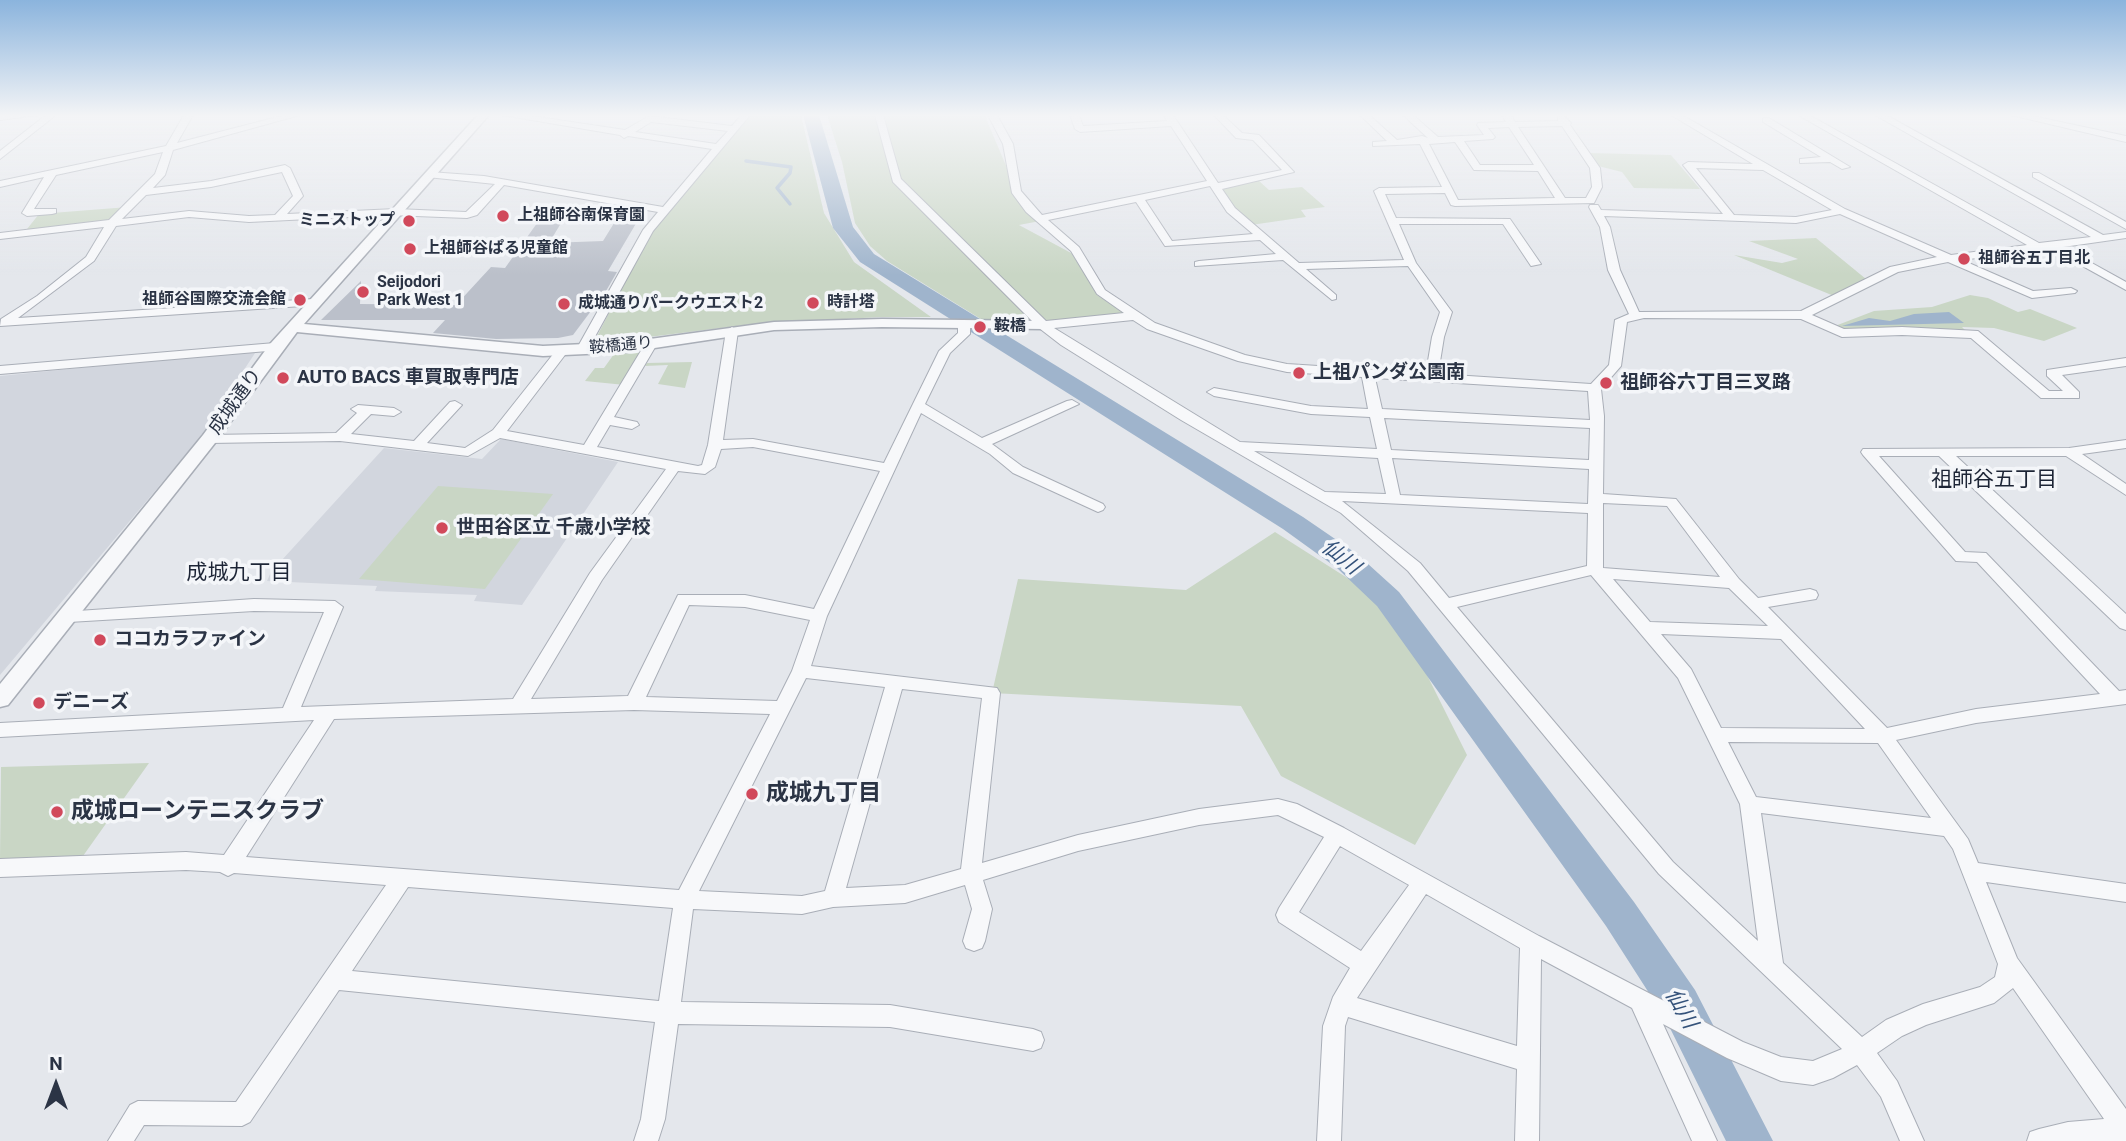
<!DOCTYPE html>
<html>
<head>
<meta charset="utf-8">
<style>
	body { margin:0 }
	#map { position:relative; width:2126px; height:1141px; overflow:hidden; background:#e4e7ec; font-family:Roboto,sans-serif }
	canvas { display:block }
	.north { position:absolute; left:21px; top:1050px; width:70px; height:70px; -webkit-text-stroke:5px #f4f6f9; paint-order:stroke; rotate:0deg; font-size:19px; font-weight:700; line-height:28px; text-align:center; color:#2b3445 }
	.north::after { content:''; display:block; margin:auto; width:24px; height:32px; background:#2b3445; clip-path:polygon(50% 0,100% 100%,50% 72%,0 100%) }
</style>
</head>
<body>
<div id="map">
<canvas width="2126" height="1141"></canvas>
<div class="north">N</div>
</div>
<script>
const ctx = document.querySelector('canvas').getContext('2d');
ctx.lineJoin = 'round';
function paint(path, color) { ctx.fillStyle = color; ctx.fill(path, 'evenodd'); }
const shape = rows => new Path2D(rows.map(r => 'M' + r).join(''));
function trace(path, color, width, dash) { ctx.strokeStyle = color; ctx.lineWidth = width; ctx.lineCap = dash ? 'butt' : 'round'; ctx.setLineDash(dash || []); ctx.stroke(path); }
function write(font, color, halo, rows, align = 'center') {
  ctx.font = font + ' Roboto,"Noto Sans JP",sans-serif'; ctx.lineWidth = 7; ctx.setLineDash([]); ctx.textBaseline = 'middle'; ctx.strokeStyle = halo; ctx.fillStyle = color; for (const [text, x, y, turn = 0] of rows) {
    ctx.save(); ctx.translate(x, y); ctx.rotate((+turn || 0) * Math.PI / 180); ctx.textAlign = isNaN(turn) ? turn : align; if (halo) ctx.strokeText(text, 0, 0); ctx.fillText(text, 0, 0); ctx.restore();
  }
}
paint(shape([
	[257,350,198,440,0,675,0,376],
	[501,439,618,462,522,605,474,601,477,595,375,591,377,586,267,581,271,572,384,448,482,459]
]), '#d2d6de');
paint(shape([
	[751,115,801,115,824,213,854,262,931,317,881,317,753,324,593,344,651,231],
	[827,115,985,116,1010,175,1012,194,1040,221,1019,225,1073,254,1097,295,1124,313,1064,321,984,321,887,261,870,246,855,223,842,162],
	[1589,153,1671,155,1700,189,1634,188,1622,172,1598,166],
	[1258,180,1269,190,1302,187,1325,207,1301,210,1306,217,1251,225,1233,209,1220,188],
	[128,207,114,222,23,234,39,214],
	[1816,238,1866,279,1834,296,1734,255,1782,263,1798,259,1749,241],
	[1970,295,1988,298,2018,312,2030,309,2077,328,2044,341,1994,328,1962,327,1967,332,1842,329,1835,326,1874,311,1932,307],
	[646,351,625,385,585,381,595,368,604,368,614,354],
	[692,362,685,388,658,384,668,365,645,366,647,363],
	[438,486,553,494,485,589,359,579],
	[1275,532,1393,607,1467,755,1415,845,1281,776,1241,706,992,693,1018,579,1186,590],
	[149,763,83,856,0,859,1,767]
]), '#c9d6c5');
paint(shape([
	[1949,312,1964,323,1842,326,1869,318,1890,321,1914,314]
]), '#9fb4cc');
trace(shape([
	[746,161,791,167,790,173,777,188,790,204]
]), '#9fb4cc', 3.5);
paint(shape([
	[803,115,819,115,853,227,874,254,1303,517,1357,554,1399,592,1634,902,1695,990,1773,1141,1726,1141,1665,1018,1606,926,1377,606,1337,568,1283,529,860,262,833,228,803,115]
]), '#9fb4cc');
paint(shape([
	[550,205,572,205,549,243,603,241,619,215,641,215,608,271,617,272,606,291,573,335,558,338,496,339,433,333,445,320,321,320,361,281,360,304,456,305,491,267,505,268]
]), '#bbc0ca');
const minor = shape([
	[0,115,38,115,0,120,0,115],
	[46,115,56,115,0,159,0,151,46,115],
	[184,115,193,115,177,143,285,115,300,115,173,150,165,175,153,188,211,181,285,165,290,168,303,196,287,214,396,209,466,212,495,184,427,177,427,173,430,172,484,176,663,207,712,149,628,136,624,138,620,135,502,115,525,115,625,130,649,116,732,126,741,115,750,115,653,231,586,353,578,353,576,350,643,230,658,212,504,185,477,215,467,218,390,215,249,222,189,217,116,226,94,261,18,318,314,299,318,301,318,305,0,326,1,319,37,296,86,257,104,227,0,239,0,233,109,220,155,174,163,152,56,175,34,209,56,209,56,213,52,214,27,216,22,213,44,177,0,187,0,181,166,146,184,115],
	[651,122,728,131,716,144,635,132,651,122],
	[282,172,293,196,275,215,249,216,189,211,122,219,146,195,211,187,282,172],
	[875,115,883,115,901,179,1046,321,1124,313,1097,294,1071,251,1026,212,1012,193,1003,144,988,115,997,115,1013,144,1021,191,1042,215,1207,181,1171,126,1080,132,1075,129,1070,115,1079,115,1083,126,1167,121,1164,115,1173,115,1218,183,1282,170,1253,140,1236,138,1214,115,1223,115,1242,133,1259,135,1294,172,1222,189,1235,208,1299,263,1404,260,1374,191,1379,188,1442,187,1420,144,1373,146,1373,142,1387,141,1360,115,1369,115,1397,140,1422,136,1428,138,1403,115,1413,115,1438,137,1484,135,1477,125,1478,123,1506,122,1502,115,1511,115,1515,122,1558,121,1558,116,1564,116,1571,123,1570,125,1600,168,1602,187,1594,203,1455,206,1451,205,1445,193,1385,194,1396,218,1510,219,1541,264,1531,266,1503,224,1399,224,1416,263,1452,312,1444,337,1438,374,1591,384,1609,365,1615,320,1629,314,1608,270,1600,227,1589,207,1590,205,1598,205,1601,210,1723,214,1683,165,1688,162,1753,164,1671,115,1682,115,1845,209,1951,255,2027,245,1798,115,1809,115,2039,243,2091,237,1875,115,1886,115,2103,235,2126,232,2126,238,2063,247,2126,282,2126,290,2050,248,1962,260,2033,291,2071,288,2077,291,2075,293,2032,298,1948,262,1898,272,1812,315,1844,329,1902,327,1978,331,2049,391,2063,391,2047,376,2047,370,2126,358,2126,366,2062,375,2079,392,2079,398,2041,398,1971,338,1902,335,1842,337,1801,319,1644,318,1627,322,1621,366,1601,389,1604,416,1603,494,1676,499,1739,579,1758,598,1810,589,1816,591,1818,595,1816,599,1768,607,1887,728,1976,709,2100,694,1977,562,1956,561,1863,455,1861,452,1863,449,2069,448,2126,440,2126,448,2082,454,2126,484,2126,495,2066,456,1956,456,2126,614,2126,630,2120,628,1939,456,1879,456,1965,552,1986,553,2119,691,2126,690,2126,704,1976,723,1896,740,1968,839,1978,863,2126,884,2126,902,1986,882,2017,958,2126,1109,2126,1141,2027,1141,2030,1132,2039,1129,2068,1122,2104,1119,2013,988,1994,1003,1926,1025,1902,1036,1877,1053,1897,1081,1924,1141,1900,1141,1881,1097,1857,1065,1833,1078,1813,1085,1781,1081,1727,1058,1663,1024,1717,1141,1692,1141,1632,1008,1541,959,1539,1141,1515,1141,1517,1069,1348,1017,1345,1026,1341,1141,1317,1141,1323,1026,1333,997,1350,968,1279,922,1276,915,1279,908,1324,837,1278,815,1199,825,1078,851,983,880,992,909,985,941,982,948,974,951,966,948,963,941,972,909,965,885,905,903,833,907,802,914,693,909,681,1002,890,1005,1033,1029,1041,1032,1044,1040,1041,1048,1033,1051,890,1027,678,1024,665,1119,658,1141,634,1141,641,1119,655,1022,339,990,250,1122,242,1126,144,1125,134,1141,108,1141,130,1105,138,1101,236,1102,386,885,234,873,228,876,220,872,186,870,0,877,0,859,186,852,224,855,314,720,0,737,0,723,283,708,324,612,254,611,69,622,63,620,61,616,63,612,254,599,335,601,343,607,301,707,513,699,590,573,666,469,500,438,468,456,340,441,209,443,202,439,209,435,336,433,357,413,351,409,358,405,394,408,401,412,394,416,371,414,351,434,414,441,450,402,455,401,462,405,427,443,465,448,493,430,558,348,562,347,568,351,507,431,584,445,645,344,651,340,657,344,614,417,637,422,639,425,632,429,610,425,597,447,698,466,702,465,708,445,726,331,732,327,738,331,723,440,753,439,884,463,939,351,958,333,958,324,964,320,970,324,970,334,950,353,925,404,982,438,1067,401,1072,400,1079,404,992,444,1023,467,1103,504,1105,507,1103,510,1098,512,1013,473,990,454,921,413,827,616,811,666,997,688,1000,693,982,863,1078,835,1199,809,1278,799,1297,804,1344,828,1539,936,1743,1042,1781,1057,1813,1061,1842,1049,1659,874,1408,571,1341,513,1181,420,1061,345,1039,328,893,182,875,115],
	[1562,126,1590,168,1592,187,1586,198,1565,198,1518,127,1562,126],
	[1509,127,1534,165,1480,165,1464,141,1493,139,1495,137,1488,128,1509,127],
	[1455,142,1474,170,1538,171,1555,198,1458,200,1429,144,1455,142],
	[1696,168,1763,170,1832,210,1796,217,1734,215,1696,168],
	[1210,186,1227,212,1253,234,1172,241,1145,200,1210,186],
	[1136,202,1165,246,1260,240,1276,254,1199,261,1195,262,1195,266,1283,260,1332,300,1336,299,1336,295,1306,269,1408,266,1440,312,1432,337,1426,373,1287,364,1245,355,1155,323,1105,290,1079,247,1048,220,1136,202],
	[1840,214,1937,257,1890,267,1801,311,1639,312,1620,270,1610,227,1604,216,1796,223,1840,214],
	[1133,320,1147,329,1238,361,1287,372,1362,377,1368,409,1311,406,1214,388,1207,392,1214,396,1311,414,1370,417,1377,449,1240,442,1054,328,1133,320],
	[1375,378,1588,391,1590,420,1382,409,1375,378],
	[1384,418,1590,428,1589,460,1391,450,1384,418],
	[753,447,880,471,814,609,745,595,678,595,628,696,531,699,602,580,678,471,705,474,715,467,721,449,753,447],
	[1254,451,1378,458,1386,494,1325,492,1254,451],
	[1392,458,1589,469,1588,504,1400,495,1392,458],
	[1342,501,1588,513,1587,566,1449,598,1420,563,1342,501],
	[1603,503,1667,506,1720,577,1603,568,1603,503],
	[1591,575,1678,678,1740,804,1758,941,1673,862,1457,607,1591,575],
	[1613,579,1729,588,1768,626,1650,622,1613,579],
	[689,605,745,607,810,620,792,671,777,701,646,697,689,605],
	[1661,634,1781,639,1865,729,1721,728,1691,669,1661,634],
	[806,678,885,687,825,891,802,896,699,891,806,678],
	[902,689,982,698,961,869,905,885,846,888,902,689],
	[634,710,770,714,679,890,246,857,334,719,634,710],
	[1728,742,1878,743,1931,818,1756,797,1728,742],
	[1761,813,1944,836,1953,849,1998,964,1995,977,1980,987,1923,1004,1886,1020,1862,1037,1783,963,1761,813],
	[1340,846,1409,885,1361,951,1299,912,1340,846],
	[408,887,673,908,659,1001,352,971,408,887],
	[1426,894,1520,948,1517,1046,1357,998,1426,894],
	[2011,115,2028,115,2126,136,2126,142,2011,115],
	[1763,118,1769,118,1850,167,1842,169,1830,162,1800,163,1800,159,1821,157,1763,122,1763,118],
	[2033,173,2039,173,2126,222,2126,229,2033,177,2033,173],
	[275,343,279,344,279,350,0,374,0,366,275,343]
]);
const tertiary = shape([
	[478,115,489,115,304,324,543,346,628,342,774,322,882,319,1043,321,1050,325,1043,329,882,327,774,330,628,352,543,356,297,332,215,443,8,705,0,707,0,684,203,435,270,344,478,115]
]);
trace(minor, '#a9aeb7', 2);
trace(tertiary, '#a9aeb7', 3);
paint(minor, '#f7f8fa');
paint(tertiary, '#f7f8fa');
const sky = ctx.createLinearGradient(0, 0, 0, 275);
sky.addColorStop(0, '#8bb4dd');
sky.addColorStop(0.42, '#f3f4f6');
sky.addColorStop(1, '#f3f4f600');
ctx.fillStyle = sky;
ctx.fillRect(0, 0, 2126, 275);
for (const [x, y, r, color] of [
	[503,216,7,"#d1495b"],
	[409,221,7,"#d1495b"],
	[410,249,7,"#d1495b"],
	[1964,259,7,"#d1495b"],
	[363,292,7,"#d1495b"],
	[300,300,7,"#d1495b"],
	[813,303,7,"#d1495b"],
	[564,304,7,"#d1495b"],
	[980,327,7,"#d1495b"],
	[1299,373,7,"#d1495b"],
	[283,378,7,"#d1495b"],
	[1606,383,7,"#d1495b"],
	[442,528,7,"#d1495b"],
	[100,640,7,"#d1495b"],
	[39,703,7,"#d1495b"],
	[752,794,7,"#d1495b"],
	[57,812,7,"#d1495b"]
]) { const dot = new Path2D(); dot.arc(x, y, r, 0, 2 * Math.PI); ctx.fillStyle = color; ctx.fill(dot); trace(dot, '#f4f6f9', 2.5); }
write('bold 16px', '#2b3445', '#f4f6f9', [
	["上祖師谷南保育園",517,216],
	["ミニストップ",395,221,"right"],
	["上祖師谷ぱる児童館",424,249],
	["祖師谷五丁目北",1978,259],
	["Seijodori",377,283],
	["Park West 1",377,301],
	["祖師谷国際交流会館",286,300,"right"],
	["時計塔",827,303],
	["成城通りパークウエスト2",578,304],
	["鞍橋",994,327]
], 'left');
write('16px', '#2b3445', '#f4f6f9', [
	["鞍橋通り",621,346,-5]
]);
write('bold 19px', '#2b3445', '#f4f6f9', [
	["上祖パンダ公園南",1313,373],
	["AUTO BACS 車買取専門店",297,378],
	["祖師谷六丁目三叉路",1620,383],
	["世田谷区立 千歳小学校",456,528],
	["ココカラファイン",114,640],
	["デニーズ",53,703]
], 'left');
write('19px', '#2b3445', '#f4f6f9', [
	["成城通り",236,402,-54]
]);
write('21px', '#1d2536', '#f4f6f9', [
	["祖師谷五丁目",1994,481],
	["成城九丁目",239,574]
]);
write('italic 21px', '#34527a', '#f4f6f9', [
	["仙川",1340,558,38],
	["仙川",1680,1009,60]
]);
write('bold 23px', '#2b3445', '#f4f6f9', [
	["成城九丁目",766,794],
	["成城ローンテニスクラブ",71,812]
], 'left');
</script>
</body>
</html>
